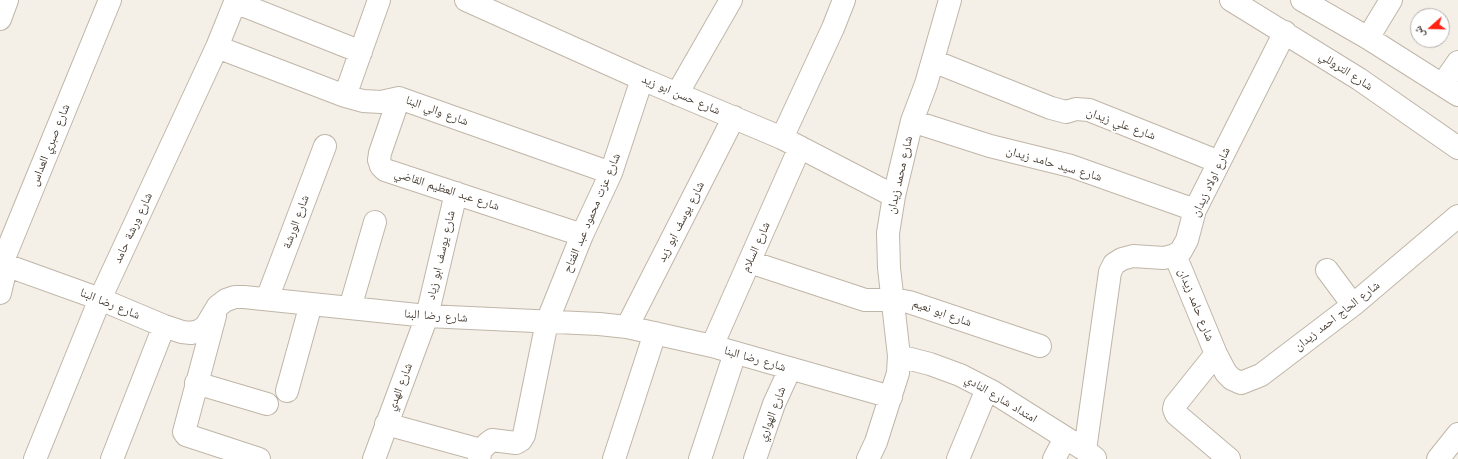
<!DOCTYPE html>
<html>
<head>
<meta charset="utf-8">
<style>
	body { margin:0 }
	#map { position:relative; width:1458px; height:459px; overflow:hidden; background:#f4efe7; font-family:"Work Sans","Noto Naskh Arabic",sans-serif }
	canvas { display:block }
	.north { position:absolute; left:1410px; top:8px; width:40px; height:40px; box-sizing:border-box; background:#fff; border:1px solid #b6b2ae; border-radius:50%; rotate:250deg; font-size:11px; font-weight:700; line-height:16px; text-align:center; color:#483f35 }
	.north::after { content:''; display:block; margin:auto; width:14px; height:18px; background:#ff2213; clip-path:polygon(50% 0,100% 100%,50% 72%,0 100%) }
</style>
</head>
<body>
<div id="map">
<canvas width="1458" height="459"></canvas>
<div class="north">ش</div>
</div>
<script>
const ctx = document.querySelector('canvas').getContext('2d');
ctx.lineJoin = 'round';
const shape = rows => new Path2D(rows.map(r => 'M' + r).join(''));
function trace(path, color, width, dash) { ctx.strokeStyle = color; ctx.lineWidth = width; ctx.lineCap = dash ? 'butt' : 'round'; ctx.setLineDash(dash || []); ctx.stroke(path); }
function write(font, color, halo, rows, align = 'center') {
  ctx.font = font + ' "Work Sans","Noto Naskh Arabic",sans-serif'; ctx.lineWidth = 4; ctx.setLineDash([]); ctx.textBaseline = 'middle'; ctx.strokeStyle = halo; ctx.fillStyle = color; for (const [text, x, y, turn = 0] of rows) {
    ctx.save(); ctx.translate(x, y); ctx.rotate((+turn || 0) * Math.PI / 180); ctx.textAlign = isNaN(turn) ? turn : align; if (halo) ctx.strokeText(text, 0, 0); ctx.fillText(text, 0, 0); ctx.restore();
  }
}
const minor = shape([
	[466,0,642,79,782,138,894,196],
	[1231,0,1359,79,1458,148],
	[1302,0,1368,38,1458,95],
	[235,2,361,52],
	[0,19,7,0],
	[1368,38,1391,0],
	[217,47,345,96,363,101,381,102,399,98,611,173],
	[933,61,1051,108,1066,112,1076,109,1089,110,1219,162],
	[1442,85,1458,62],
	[677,94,731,0],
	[345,96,379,0],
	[399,98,380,153,379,160,381,166,385,170,582,235],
	[912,121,990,146,1071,166,1195,210],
	[782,138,833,28,844,0],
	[1175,255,1216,354,1226,373,1232,379,1241,383,1261,375,1353,305,1458,216],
	[750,262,865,300,898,300,909,302,1040,346],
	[0,263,100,299,164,326,182,332,191,333,199,331,206,326,218,306,226,300,235,297,244,297,427,316,599,324,627,327,712,346,891,397],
	[1327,270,1353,305],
	[0,293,4,276,2,263,110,0],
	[267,299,325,146],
	[350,308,375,222],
	[215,316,184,432,186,435,259,459],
	[627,327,734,117],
	[712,346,800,147],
	[1216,354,1175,405,1174,409,1176,414,1229,459],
	[899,356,930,364,960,375,993,392,1085,450,1095,458],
	[196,383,267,404],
	[287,391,311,304],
	[386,424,481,450],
	[1085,450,1110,272,1114,264,1122,259,1133,256,1164,258,1175,255,1181,251,1187,240,1195,210,1285,32],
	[35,459,100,299,217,47,236,0],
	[112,459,164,326],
	[374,459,427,316,456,193],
	[479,459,481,450,488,443,492,440,516,443,521,440,524,435,547,322,582,235,611,173,642,79],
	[614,459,655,333],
	[700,459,735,353],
	[755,459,774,404,790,369],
	[868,459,876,442,898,373,899,356,889,268,888,233,894,196,912,121,926,84,950,0],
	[958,459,987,389],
	[1054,459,1065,438],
	[1438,459,1458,434]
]);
trace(minor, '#c0b6a8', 24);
trace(minor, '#fff', 22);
write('12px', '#483f35', '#fff', [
	["شارع التروللي",1346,71,33],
	["شارع حسن ابو زيد",681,95,23],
	["شارع والي البنا",437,111,20],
	["شارع علي زيدان",1121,124,20],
	["شارع صبري العداس",50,145,-68],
	["شارع سيد حامد زيدان",1054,164,16],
	["شارع محمد زيدان",900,175,-77],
	["شارع اولاد زيدان",1211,182,-65],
	["شارع عبد العظيم القاضي",447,190,18],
	["شارع عزت محمود عبد الفتاح",592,213,-67],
	["شارع الورشة",296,222,-70],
	["شارع يوسف ابو زيد",681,222,-63],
	["شارع ورشة حامد",133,228,-65],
	["شارع السلام",756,247,-66],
	["شارع يوسف ابو زياد",441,255,-77],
	["شارع رضا البنا",110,304,22],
	["شارع حامد زيدان",1196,305,68],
	["شارع ابو نعيم",942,313,19],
	["شارع رضا البنا",436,316,4],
	["شارع الحاج احمد زيدان",1337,316,-38],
	["شارع رضا البنا",755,359,16],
	["شارع الهدي",400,387,-69],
	["امتداد شارع النادي",1001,399,31],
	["شارع الهواري",772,414,-69]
]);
</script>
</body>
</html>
